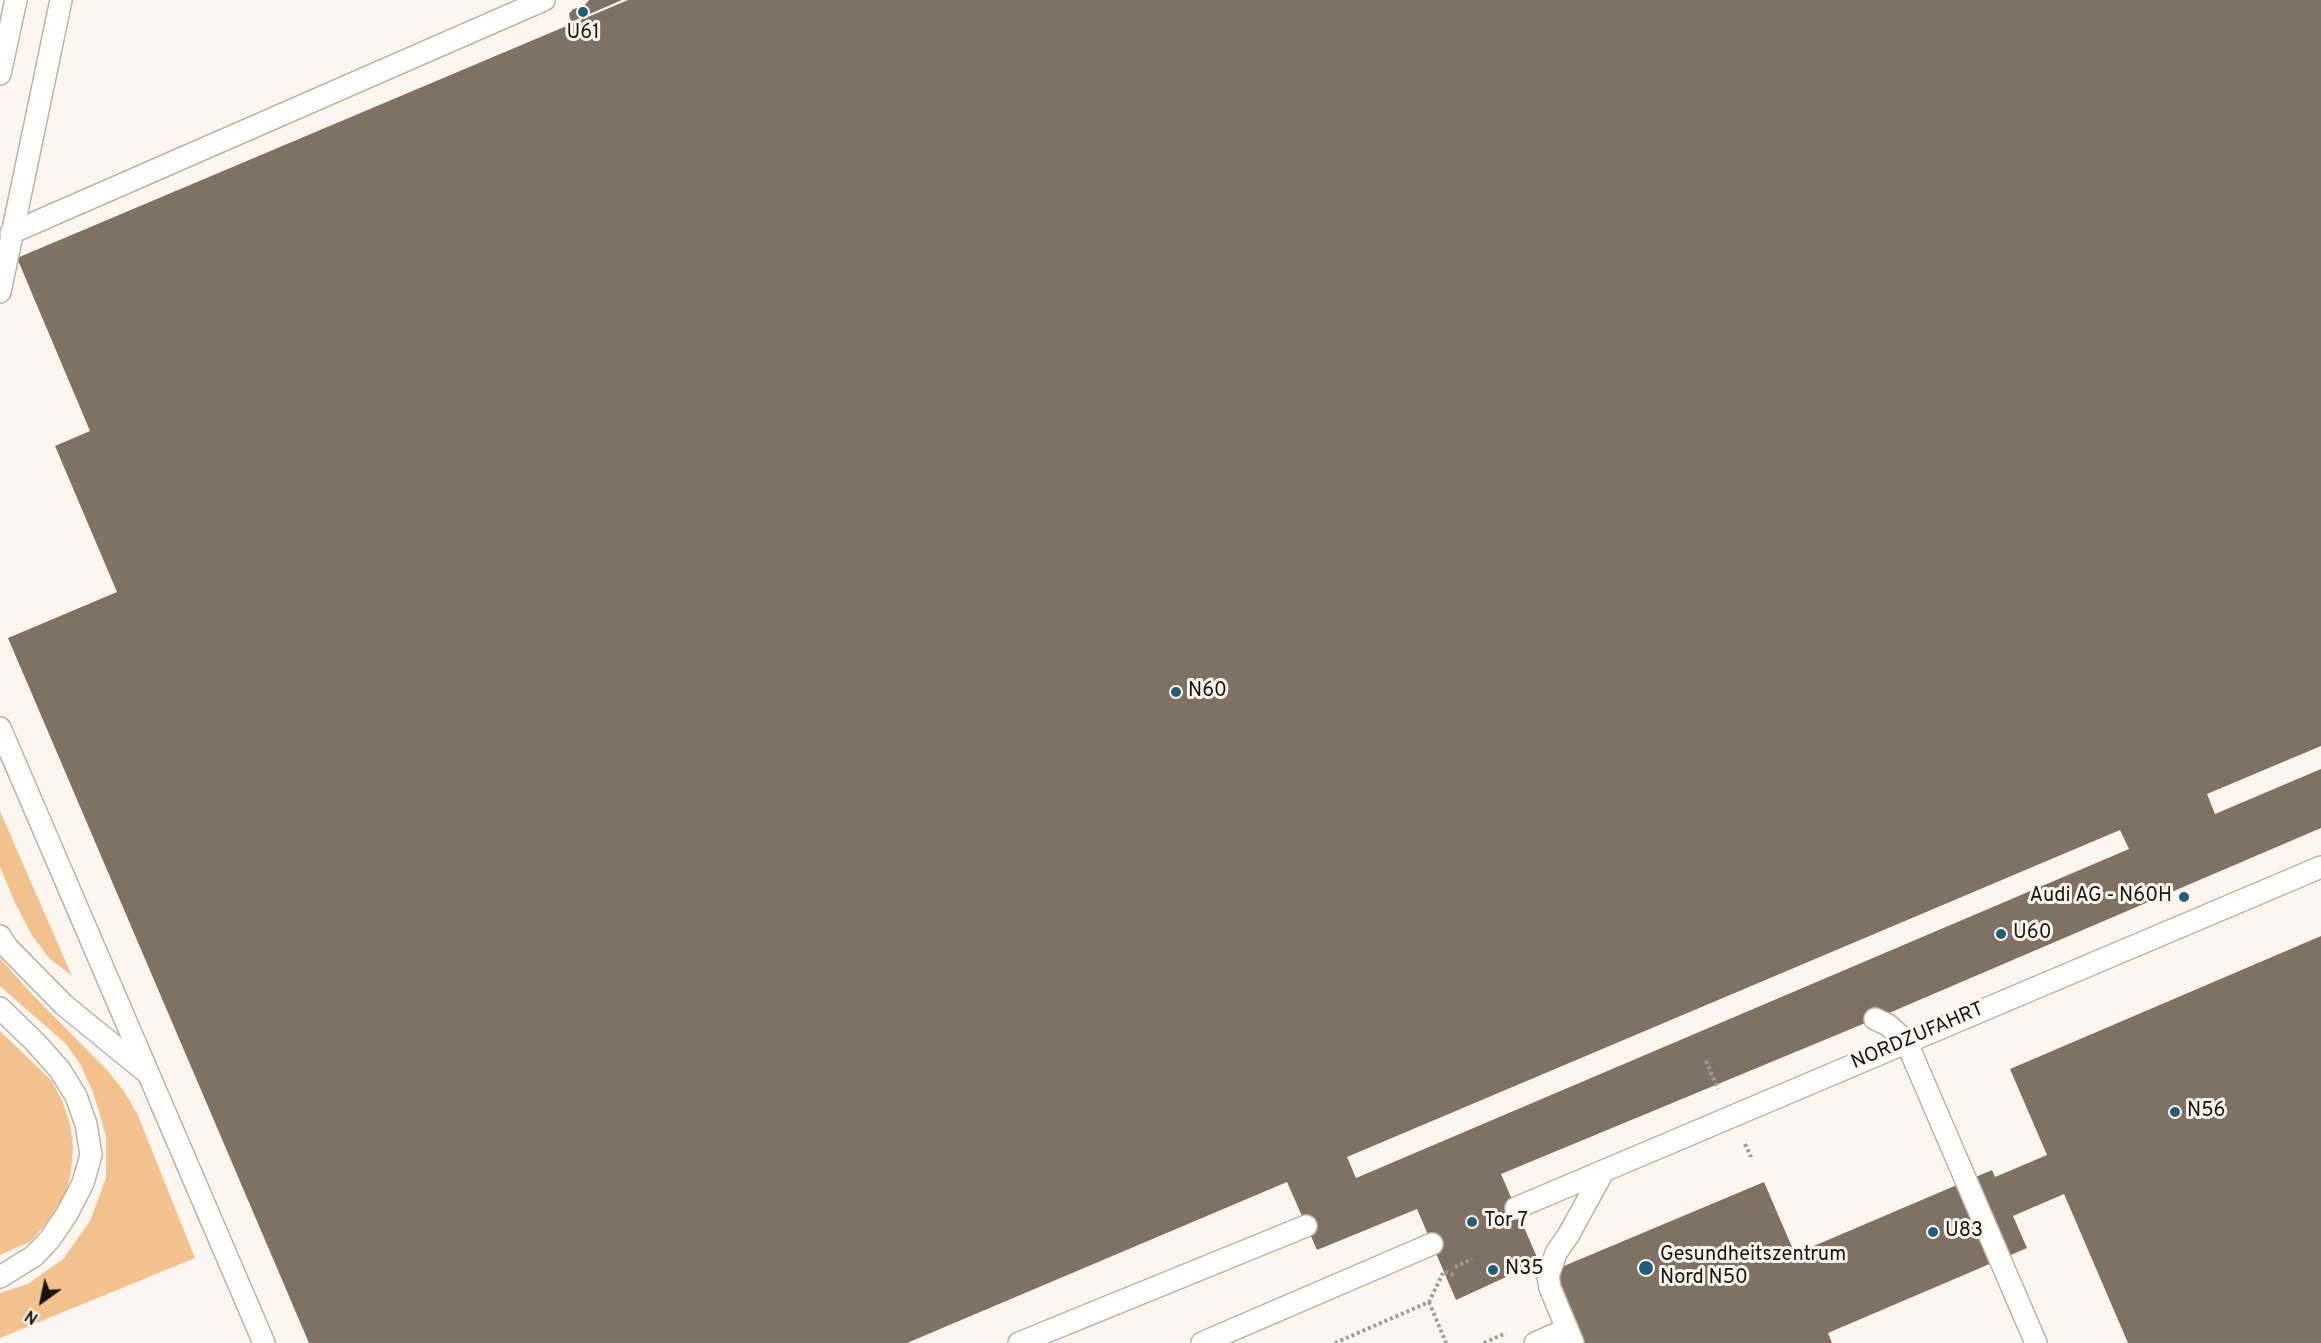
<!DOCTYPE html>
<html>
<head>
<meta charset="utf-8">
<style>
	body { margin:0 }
	#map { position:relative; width:2321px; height:1343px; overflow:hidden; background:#fdf6f0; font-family:Overpass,sans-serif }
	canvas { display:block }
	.north { position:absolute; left:12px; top:1271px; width:60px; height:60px; -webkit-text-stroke:4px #fdf6f0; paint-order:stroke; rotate:213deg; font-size:16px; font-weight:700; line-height:24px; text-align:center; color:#18130d }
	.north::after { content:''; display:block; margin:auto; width:21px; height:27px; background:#18130d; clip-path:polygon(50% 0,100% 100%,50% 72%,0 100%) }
</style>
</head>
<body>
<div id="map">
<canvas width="2321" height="1343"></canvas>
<div class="north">N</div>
</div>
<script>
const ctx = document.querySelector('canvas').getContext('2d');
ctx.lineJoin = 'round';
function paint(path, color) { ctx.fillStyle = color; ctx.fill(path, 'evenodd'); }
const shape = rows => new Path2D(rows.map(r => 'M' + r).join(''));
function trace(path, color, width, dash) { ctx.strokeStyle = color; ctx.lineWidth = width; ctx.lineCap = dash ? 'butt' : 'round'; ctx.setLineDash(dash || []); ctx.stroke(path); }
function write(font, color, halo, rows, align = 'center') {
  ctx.font = font + ' Overpass,sans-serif'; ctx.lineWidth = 6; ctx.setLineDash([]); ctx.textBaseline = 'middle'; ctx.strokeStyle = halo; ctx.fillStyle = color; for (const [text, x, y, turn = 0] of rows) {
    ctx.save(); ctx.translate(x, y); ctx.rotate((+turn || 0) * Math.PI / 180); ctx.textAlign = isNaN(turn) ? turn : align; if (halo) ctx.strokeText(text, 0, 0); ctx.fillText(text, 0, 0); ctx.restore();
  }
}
paint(shape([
	[0,811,72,976,49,958,31,934,15,903,0,867],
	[0,958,30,992,107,1070,124,1091,137,1113,195,1258,0,1338,0,1293,28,1284,63,1259,90,1221,106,1178,106,1136,93,1092,80,1064,66,1044,0,986],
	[0,1031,52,1081,63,1103,70,1124,73,1146,71,1172,66,1194,45,1225,30,1242,0,1255]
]), '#f3c18d');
paint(shape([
	[589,0,622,0,571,22,569,14,573,9,584,6],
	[628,0,2321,0,2321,746,2207,794,2215,814,2321,769,2321,828,1875,1019,1501,1174,1539,1262,1456,1300,1417,1209,1317,1250,1287,1182,907,1343,309,1343,8,638,117,592,55,446,90,431,17,258],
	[2120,830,2129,849,1356,1178,1347,1157],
	[2321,936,2321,1343,2128,1343,2064,1194,2013,1216,2027,1248,1828,1333,1832,1343,1582,1343,1552,1271,1764,1182,1795,1254,1992,1170,1995,1177,2047,1155,2010,1069]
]), '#7f7163');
const lane = shape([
	[0,74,16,0],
	[11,233,544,0],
	[0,292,61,0],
	[0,728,264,1343],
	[0,936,7,947,64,1005,145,1071],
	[0,1008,35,1042,60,1070,76,1096,86,1124,91,1155,83,1183,67,1214,50,1239,34,1256,0,1277],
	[1875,1019,1888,1025,1906,1041,2036,1343],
	[1516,1208,2321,867],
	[1019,1343,1306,1226],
	[1202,1343,1432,1244],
	[1535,1343,1567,1329],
	[1573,1343,1550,1288,1548,1276,1556,1253,1569,1234,1603,1172]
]);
trace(lane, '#bfb1a2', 24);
trace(shape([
	[1706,1061,1718,1089],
	[1745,1144,1751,1157],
	[1455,1267,1472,1259],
	[1445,1272,1454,1275],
	[1429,1302,1446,1343],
	[1335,1343,1429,1302,1443,1273],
	[1484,1343,1506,1333]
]), '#a19b95', 4, [3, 3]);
trace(lane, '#fff', 21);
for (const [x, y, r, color] of [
	[583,12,6,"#225f76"],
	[1176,692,6,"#225f76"],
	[2184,897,6,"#225f76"],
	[2001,934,6,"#225f76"],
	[2175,1112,6,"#225f76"],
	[1472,1222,6,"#225f76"],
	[1933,1232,6,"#225f76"],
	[1646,1268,8,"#225f76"],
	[1493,1270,6,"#225f76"]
]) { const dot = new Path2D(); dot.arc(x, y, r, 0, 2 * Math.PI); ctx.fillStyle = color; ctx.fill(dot); trace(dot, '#fdf6f0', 2); }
write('20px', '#18130d', '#fdf6f0', [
	["U61",583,34,"center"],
	["N60",1188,692],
	["Audi AG - N60H",2172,897,"right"],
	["U60",2013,934],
	["N56",2187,1112],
	["Tor 7",1484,1222],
	["U83",1945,1232],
	["Gesundheitszentrum",1660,1256],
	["Nord N50",1660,1279],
	["N35",1505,1270]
], 'left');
write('20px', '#18130d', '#fdf6f0', [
	["NORDZUFAHRT",1918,1037,-23]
]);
</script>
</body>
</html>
